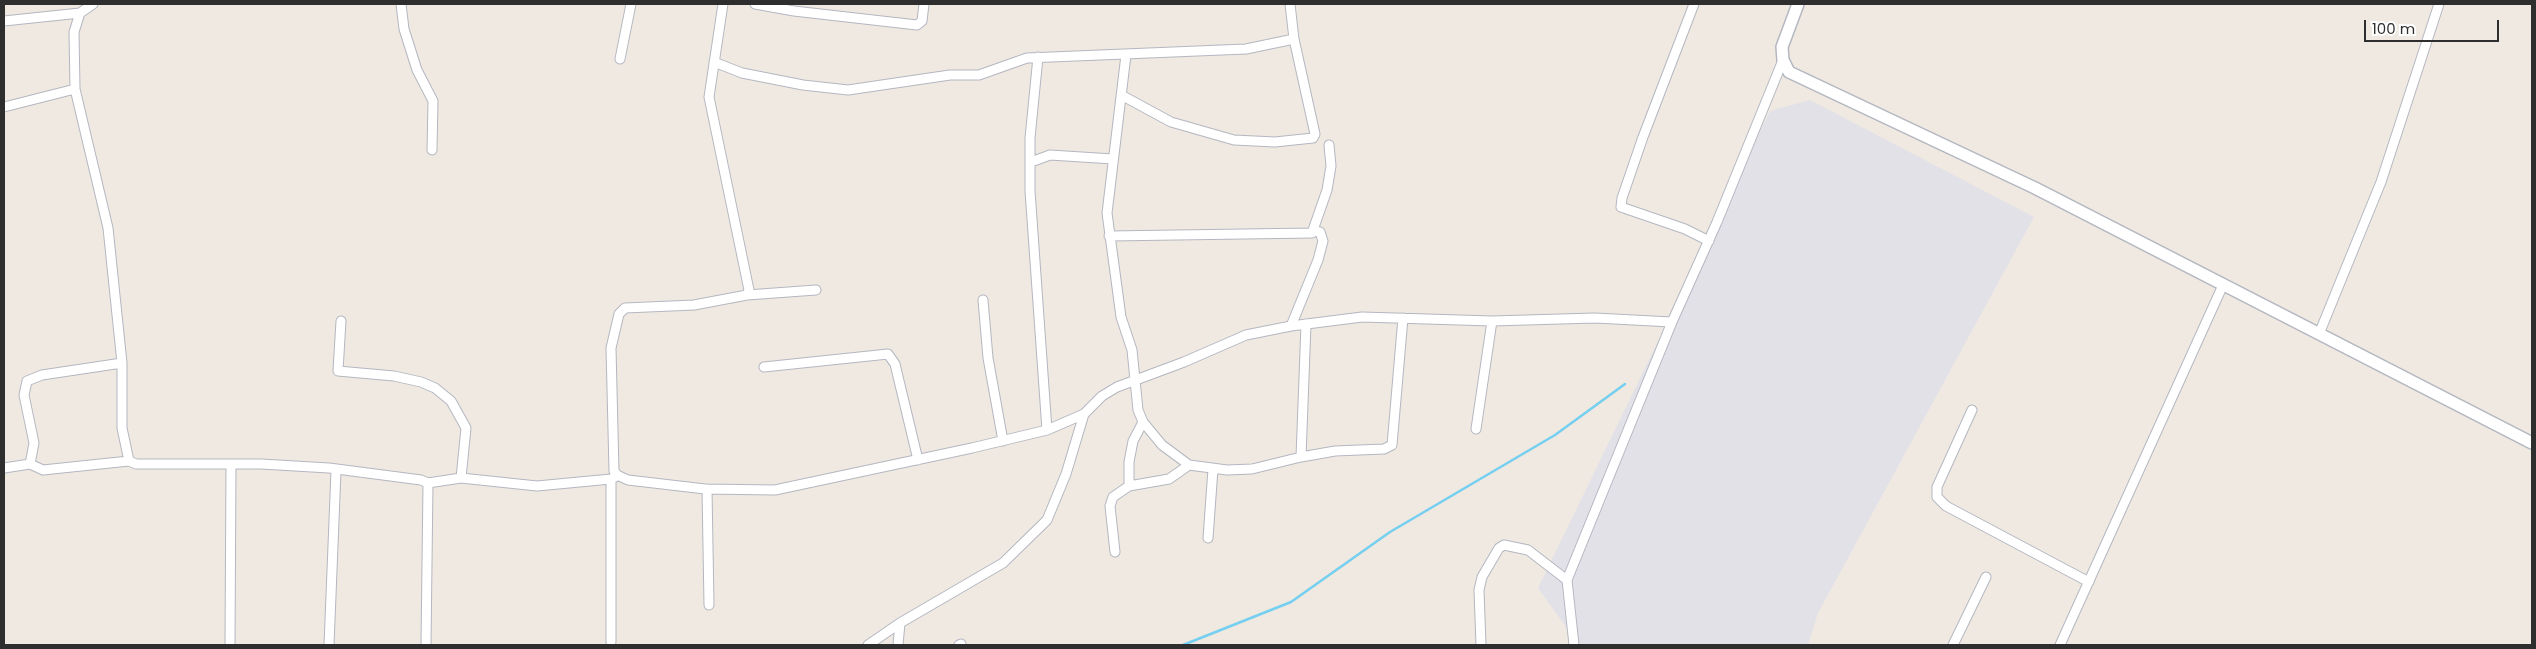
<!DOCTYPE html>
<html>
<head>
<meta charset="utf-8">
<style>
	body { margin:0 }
	#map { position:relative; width:2536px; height:649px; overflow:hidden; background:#efe9e1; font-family:Poppins,sans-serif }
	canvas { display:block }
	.frame { position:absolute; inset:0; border:5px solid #2e2e2e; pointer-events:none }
	.scale { position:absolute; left:2364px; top:20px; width:135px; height:22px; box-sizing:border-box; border:2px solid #2e2e2e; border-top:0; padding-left:6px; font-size:15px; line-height:18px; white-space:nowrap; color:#2e2e2e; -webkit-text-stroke:4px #fff; paint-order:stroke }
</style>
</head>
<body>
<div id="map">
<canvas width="2536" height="649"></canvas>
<div class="frame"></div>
<div class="scale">100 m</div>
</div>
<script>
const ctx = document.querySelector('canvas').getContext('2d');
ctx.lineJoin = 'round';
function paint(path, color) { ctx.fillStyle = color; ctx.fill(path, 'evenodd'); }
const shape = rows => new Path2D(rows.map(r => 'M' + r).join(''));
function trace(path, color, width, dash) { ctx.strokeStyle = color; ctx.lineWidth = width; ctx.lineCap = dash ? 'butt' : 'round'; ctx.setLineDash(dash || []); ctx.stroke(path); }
paint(shape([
	[1810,100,2034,217,1818,613,1808,645,1579,645,1538,588,1770,111]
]), '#e3e1e8');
trace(shape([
	[1183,645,1291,602,1390,532,1555,435,1625,384]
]), '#75cff0', 2.5);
const street = shape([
	[401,4,404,29,417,70,433,101,432,150],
	[723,4,709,97,749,290,747,295],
	[755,4,794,11,917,25,922,21,924,4],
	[1694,4,1643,137,1622,198,1621,207,1685,229,1709,241],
	[80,13,74,32,75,89,108,228,122,363,122,428,129,461],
	[4,21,80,13,93,4],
	[1126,55,1107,213,1121,317,1132,350,1138,410,1143,422,1162,445,1189,465,1227,470,1252,469,1301,457,1306,324],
	[1038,57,1030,138,1030,191,1047,430],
	[620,59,631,4],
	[714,62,742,73,803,85,848,90,950,75,979,75,1027,58,1246,49,1294,39],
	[1123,96,1171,122,1234,140,1275,142,1313,138,1315,134,1294,39,1290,4],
	[4,107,75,89],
	[1031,162,1050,155,1113,159],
	[1109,236,1312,233,1327,190,1331,166,1329,145],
	[816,290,747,295,694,305,625,308,619,314,611,348,614,471,617,475,628,480,705,489,775,490,972,448,1047,430,1084,414,1102,396,1117,387,1184,362,1246,335,1291,326,1362,317,1492,321,1595,318,1672,322],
	[983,300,988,358,1003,441],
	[341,321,338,371,394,376,421,382,435,388,451,401,466,428,461,478],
	[1291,326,1318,260,1323,241,1320,232,1314,231],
	[2319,334,2381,182,2439,4],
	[764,367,888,354,895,364,918,460],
	[1972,410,1937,487,1937,497,1946,506,2089,582],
	[1476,429,1492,321],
	[1301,457,1335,451,1384,449,1392,445,1403,318],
	[30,464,34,443,24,395,27,381,42,375,122,363],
	[4,468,30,464,43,470,129,461,136,464,261,464,329,468,421,480,428,483,461,478,537,486,611,479],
	[1129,486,1129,462,1133,441,1143,422],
	[707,489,709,605],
	[1208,538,1213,469],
	[1115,552,1110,506,1113,497,1129,486,1169,479,1189,465],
	[611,642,611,479,615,477],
	[230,645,231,464],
	[329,645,336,471],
	[426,645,428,483],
	[868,645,900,623,1003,563,1047,520,1066,474,1084,414],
	[898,645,900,623],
	[959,645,961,644],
	[1481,645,1479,590,1482,577,1499,548,1504,545,1528,550,1567,580],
	[1574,645,1567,580,1672,322,1717,222,1783,60],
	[1953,645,1986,577],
	[2060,645,2223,285]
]);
const secondary = shape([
	[1798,4,1782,47,1783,60,1789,72,2035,188,2532,443]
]);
trace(street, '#b4b7c1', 11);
trace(secondary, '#b4b7c1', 14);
trace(street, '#fff', 9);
trace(secondary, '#fff', 11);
</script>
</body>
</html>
